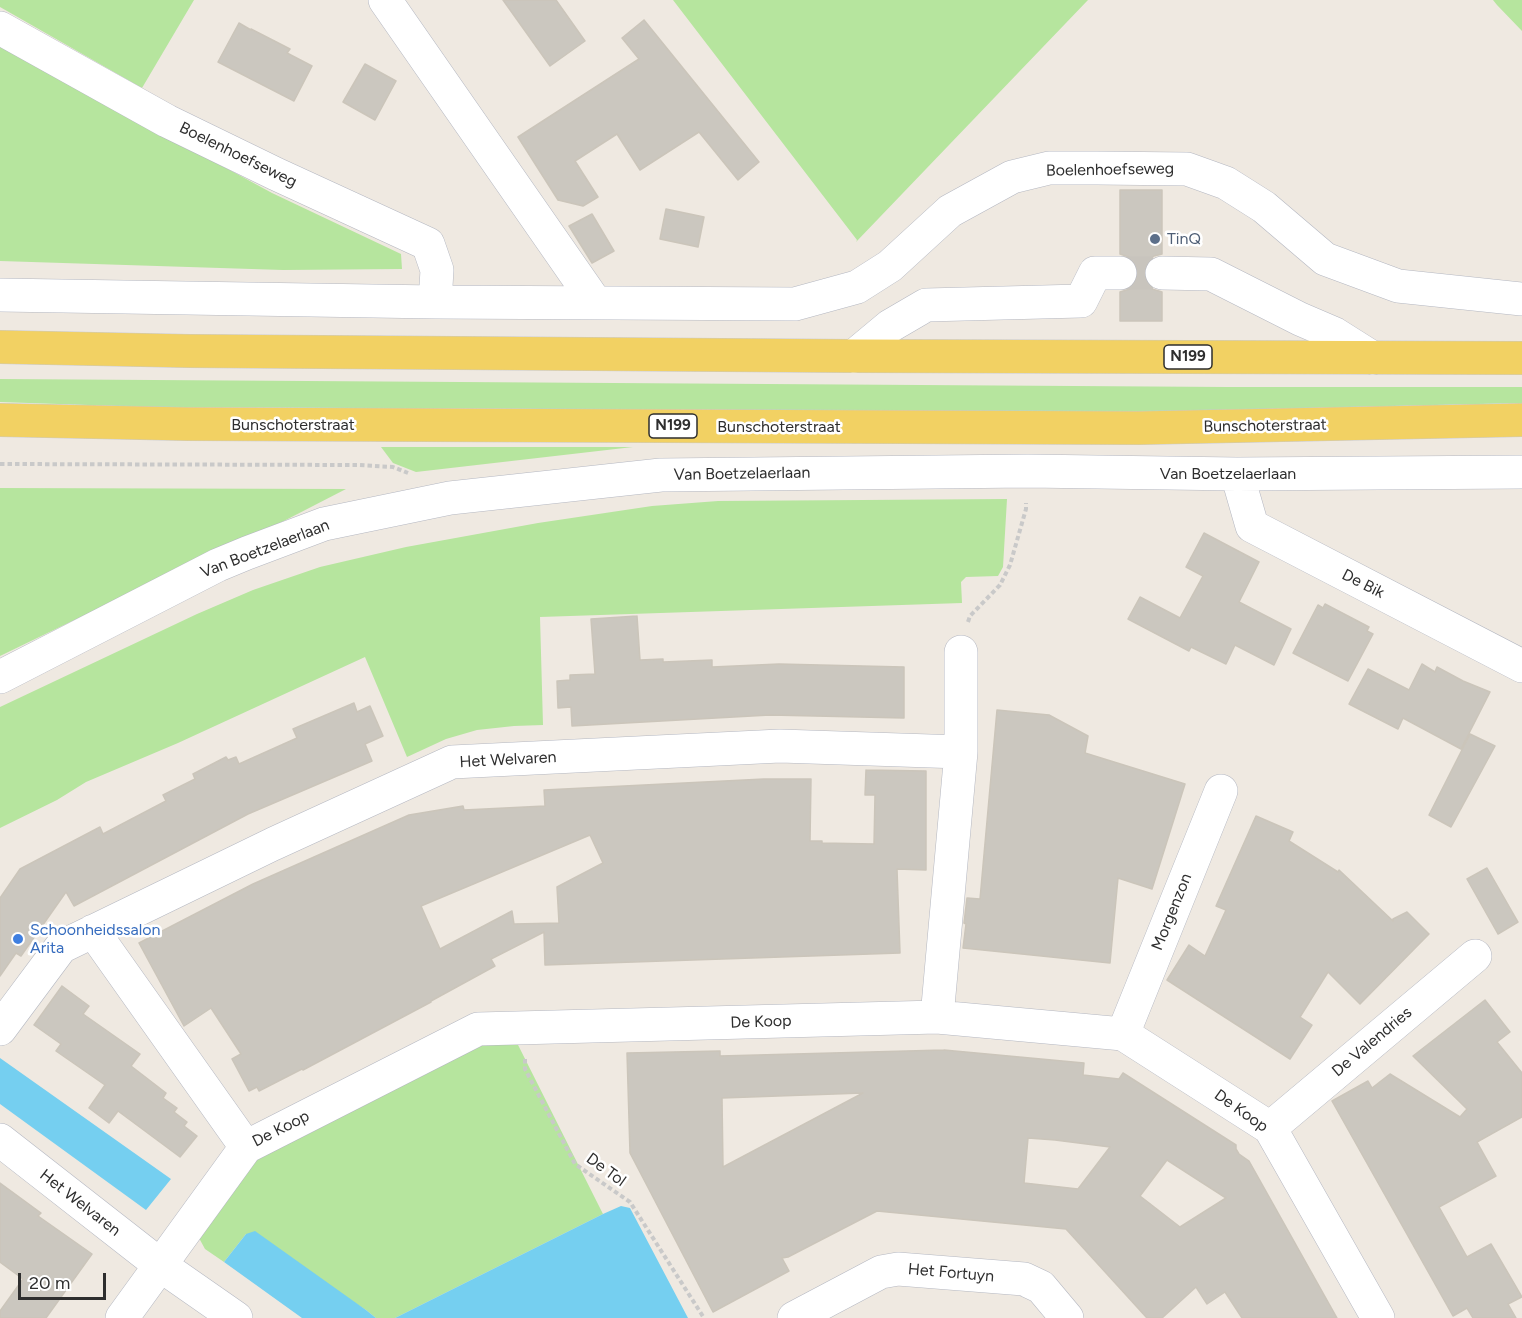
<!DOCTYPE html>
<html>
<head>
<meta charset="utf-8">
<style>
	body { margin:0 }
	#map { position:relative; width:1522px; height:1318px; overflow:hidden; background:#efe9e1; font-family:Figtree,sans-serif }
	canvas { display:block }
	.scale { position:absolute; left:18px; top:1273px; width:88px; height:27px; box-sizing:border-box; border:3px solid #2e2e2e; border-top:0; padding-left:8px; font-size:18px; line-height:21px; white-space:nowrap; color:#2e2e2e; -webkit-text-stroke:4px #fff; paint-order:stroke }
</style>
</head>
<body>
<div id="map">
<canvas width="1522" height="1318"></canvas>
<div class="scale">20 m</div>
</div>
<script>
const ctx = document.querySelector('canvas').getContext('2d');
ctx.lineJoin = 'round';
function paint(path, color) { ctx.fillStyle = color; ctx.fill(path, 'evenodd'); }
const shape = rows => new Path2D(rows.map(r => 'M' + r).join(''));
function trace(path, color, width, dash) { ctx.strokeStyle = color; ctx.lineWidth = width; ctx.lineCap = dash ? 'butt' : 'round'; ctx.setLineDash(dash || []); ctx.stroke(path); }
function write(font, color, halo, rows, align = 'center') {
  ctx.font = font + ' Figtree,sans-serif'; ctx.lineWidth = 5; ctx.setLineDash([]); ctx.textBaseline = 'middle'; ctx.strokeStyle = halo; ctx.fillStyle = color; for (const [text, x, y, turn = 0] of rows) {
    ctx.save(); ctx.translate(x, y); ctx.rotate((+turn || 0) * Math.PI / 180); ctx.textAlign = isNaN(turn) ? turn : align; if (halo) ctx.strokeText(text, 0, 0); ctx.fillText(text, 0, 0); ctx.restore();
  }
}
paint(shape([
	[0,0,194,0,142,88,0,7],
	[673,0,1088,0,856,242,857,240],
	[1493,0,1522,0,1522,31,1497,5],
	[0,42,182,144,272,193,401,254,402,269,283,270,0,261],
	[0,379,1227,387,1522,387,1522,403,1138,412,145,407,0,402],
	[381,447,633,447,416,472,393,463],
	[0,488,346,489,247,540,126,595,0,656],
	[1007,499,1003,567,998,576,966,577,961,582,962,603,540,617,543,725,514,726,477,730,446,739,407,757,365,657,178,743,86,782,57,800,0,828,0,707,197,614,253,590,320,567,406,547,538,523,652,506,718,501],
	[508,1025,603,1214,395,1318,376,1318,366,1310,246,1234,224,1262,205,1249,199,1238,260,1149]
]), '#b6e59e');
paint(shape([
	[0,1058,171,1179,146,1210,0,1104],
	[621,1206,630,1208,688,1318,395,1318,603,1214],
	[255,1231,366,1310,376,1318,302,1318,224,1262,246,1234]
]), '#75cff0');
const building = shape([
	[503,0,556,0,585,41,550,66,503,0],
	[644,20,759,162,738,180,699,132,640,170,617,134,575,161,598,197,583,206,558,200,518,137,639,59,622,38,644,20],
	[239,23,251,30,251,29,290,49,287,53,312,66,294,101,218,62,239,23],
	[365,64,396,81,375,120,343,102,365,64],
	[1120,190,1162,190,1162,254,1154,256,1146,263,1143,273,1145,281,1152,289,1162,292,1162,321,1120,321,1120,292,1130,289,1136,282,1139,274,1136,263,1129,257,1120,254,1120,190],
	[666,209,704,217,698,247,660,239,666,209],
	[592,214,614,251,592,263,569,226,592,214],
	[1204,533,1259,562,1239,602,1291,629,1274,665,1235,645,1226,664,1191,647,1189,651,1128,619,1140,597,1180,618,1203,576,1186,567,1204,533],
	[1325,604,1369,627,1367,631,1373,634,1348,681,1293,653,1318,605,1323,608,1325,604],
	[637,616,640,660,663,659,663,662,712,660,712,667,779,664,904,667,904,718,770,715,572,726,571,707,558,708,557,681,570,680,570,675,595,674,591,619,637,616],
	[1422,664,1435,672,1437,667,1463,681,1490,692,1461,749,1403,718,1398,729,1349,704,1368,669,1409,690,1422,664],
	[354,703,357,712,370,706,383,736,365,744,372,761,248,814,74,906,66,892,21,956,16,953,0,976,0,898,20,869,100,827,103,834,166,801,163,795,195,779,193,774,226,757,228,760,236,757,239,764,297,738,293,729,354,703],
	[997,710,1049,715,1088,736,1085,753,1185,784,1152,889,1118,878,1110,963,963,948,966,924,964,923,967,898,980,899,997,710],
	[1470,734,1495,746,1451,827,1429,815,1470,734],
	[866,770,926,771,926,870,897,869,900,953,545,965,544,932,491,959,495,966,431,1001,431,1002,303,1070,302,1069,259,1091,257,1087,249,1091,232,1059,241,1054,211,1008,184,1026,139,943,253,884,409,815,463,806,464,810,545,806,544,790,764,779,811,779,810,841,822,841,822,843,874,844,875,795,865,795,866,770],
	[590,835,603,863,557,887,559,923,514,924,512,911,440,949,421,906,590,835],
	[1256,816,1293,832,1289,841,1338,872,1339,870,1393,921,1393,919,1407,912,1429,934,1360,1004,1328,972,1300,1017,1312,1025,1290,1059,1167,980,1189,945,1205,956,1226,910,1216,906,1256,816],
	[1487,868,1518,922,1498,934,1467,879,1487,868],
	[62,986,89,1006,83,1014,140,1054,131,1066,166,1093,163,1098,177,1108,174,1112,187,1122,184,1126,197,1136,180,1157,118,1111,109,1123,89,1108,105,1085,56,1051,61,1044,34,1025,62,986],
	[1485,1000,1510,1032,1497,1042,1522,1073,1522,1117,1477,1142,1496,1176,1439,1207,1467,1257,1491,1244,1522,1297,1508,1304,1516,1318,1473,1318,1467,1308,1453,1316,1332,1101,1368,1081,1372,1088,1390,1074,1460,1117,1467,1109,1413,1056,1485,1000],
	[944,1050,1084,1063,1083,1075,1119,1079,1123,1073,1236,1145,1236,1149,1239,1154,1249,1161,1337,1318,1242,1318,1225,1292,1207,1304,1196,1287,1162,1318,1147,1318,1066,1229,877,1211,788,1257,782,1258,789,1271,713,1312,630,1153,627,1053,720,1051,720,1056,944,1050],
	[863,1093,723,1167,722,1098,863,1093],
	[1028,1138,1055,1140,1110,1147,1078,1189,1024,1183,1028,1138],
	[1167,1160,1226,1198,1180,1227,1140,1196,1167,1160],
	[0,1183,41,1213,38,1216,92,1254,46,1318,0,1318,0,1311,23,1279,0,1262,0,1183]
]);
paint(building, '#cbc7bf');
trace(building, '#cbc5ba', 1.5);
trace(shape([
	[1120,273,1162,273]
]), '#c8c4bd', 33, [33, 16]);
const minor = shape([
	[385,0,595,302],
	[0,28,167,121,276,174,428,244,437,270,435,302],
	[1162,273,1211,274,1300,319,1335,334,1373,358],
	[0,295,435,302,795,304,857,287,890,266,950,211,1012,177,1049,168,1097,168,1187,169,1226,183,1264,207,1325,259,1398,286,1522,299],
	[854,356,890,326,926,305,1081,301,1095,273,1120,273],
	[1237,474,1252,526,1522,666],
	[0,677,218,565,247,553,324,524,450,498,661,475,1028,471,1237,474,1522,472],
	[93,931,246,1147],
	[937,1017,961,752,961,652],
	[0,1029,61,947,273,844,452,762,780,746,961,752],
	[1123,1034,1221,791],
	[1270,1128,1475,956],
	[0,1140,160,1265,236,1318],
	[122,1318,246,1147,478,1029,937,1017,1123,1034,1270,1128,1378,1318],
	[794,1318,881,1272,898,1269,1024,1279,1041,1287,1067,1318]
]);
const major = shape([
	[0,347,189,351,854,356,1522,358],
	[0,420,187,424,1139,428,1522,420]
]);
trace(minor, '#b4b7c1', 34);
trace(major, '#c9c9c9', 34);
trace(shape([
	[0,464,359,465,393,467,408,473],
	[968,622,970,616,1000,585,1010,565,1026,509,1026,503],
	[525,1059,525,1069,575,1164,630,1202,704,1318]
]), '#c9c9c9', 4, [4.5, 3]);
trace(minor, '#fff', 33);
trace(major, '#f2d163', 33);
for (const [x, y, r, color] of [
	[1155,239,6,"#5c6f8a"],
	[18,939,6,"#3f7fe0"]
]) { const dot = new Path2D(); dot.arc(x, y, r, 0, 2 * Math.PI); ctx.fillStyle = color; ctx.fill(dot); trace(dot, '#fff', 2); }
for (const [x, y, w] of [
	[1188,357,48],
	[673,426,48]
]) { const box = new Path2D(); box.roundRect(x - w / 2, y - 12, w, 24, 4.5); ctx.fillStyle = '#fff'; ctx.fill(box); trace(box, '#2e2e2e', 1.5); }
write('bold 15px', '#2e2e2e', null, [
	["N199",1188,357],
	["N199",673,426]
]);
write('16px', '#2e2e2e', '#fff', [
	["Boelenhoefseweg",238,155,26],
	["Boelenhoefseweg",1110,170,-1],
	["Bunschoterstraat",293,425],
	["Bunschoterstraat",1265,426,-1],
	["Bunschoterstraat",779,427],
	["Van Boetzelaerlaan",742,474,-1],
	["Van Boetzelaerlaan",1228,474],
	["Van Boetzelaerlaan",265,549,-21],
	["De Bik",1363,584,27],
	["Het Welvaren",508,760,-3],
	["Morgenzon",1172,912,-68],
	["De Koop",761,1022,-2],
	["De Valendries",1372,1042,-40],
	["De Koop",1241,1111,35],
	["De Koop",281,1129,-27],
	["De Tol",606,1170,36],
	["Het Welvaren",80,1203,38],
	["Het Fortuyn",951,1273,5]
]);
write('16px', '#4e5e75', '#fff', [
	["TinQ",1167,239]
], 'left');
write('16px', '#366cbe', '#fff', [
	["Schoonheidssalon",30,930],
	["Arita",30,948]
], 'left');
</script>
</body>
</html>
